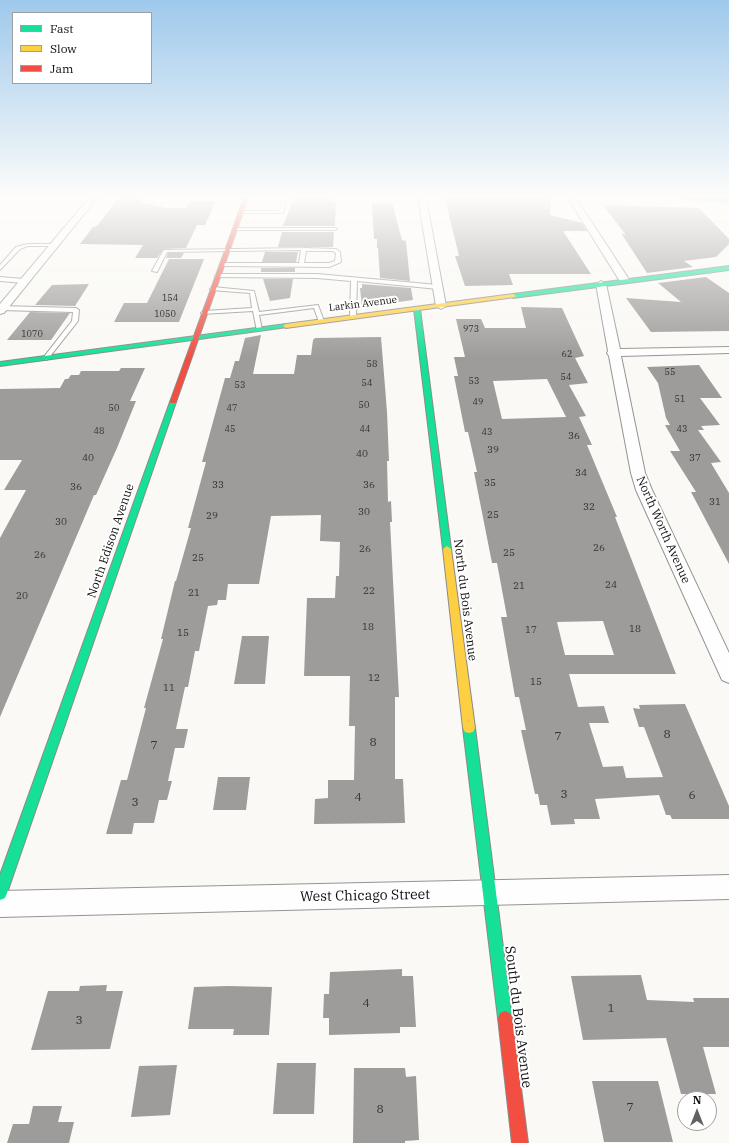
<!DOCTYPE html>
<html>
<head>
<meta charset="utf-8">
<style>
	body { margin:0 }
	#map { position:relative; width:729px; height:1143px; overflow:hidden; background:#faf9f5; font-family:"IBM Plex Serif",serif }
	canvas { display:block }
	.legend { position:absolute; left:12px; top:12px; width:140px; height:72px; box-sizing:border-box; background:#fff; border:1px solid #9f9f9f; margin:0; padding:5px 7px; list-style:none; font-size:12px; color:#0f0f0f }
	.legend li { display:flex; align-items:center; gap:8px; height:20px }
	.legend b { width:20px; border:1px solid #9f9f9f }
	.north { position:absolute; left:677px; top:1091px; width:40px; height:40px; box-sizing:border-box; background:#fff; border:1px solid #9f9f9f; border-radius:50%; rotate:0deg; font-size:11px; font-weight:700; line-height:16px; text-align:center; color:#0f0f0f }
	.north::after { content:''; display:block; margin:auto; width:14px; height:18px; background:#616160; clip-path:polygon(50% 0,100% 100%,50% 72%,0 100%) }
</style>
</head>
<body>
<div id="map">
<canvas width="729" height="1143"></canvas>
<ul class="legend">
<li><b style="height:5px;background:#16e098"></b>Fast</li>
<li><b style="height:5px;background:#ffcf43"></b>Slow</li>
<li><b style="height:5px;background:#f24e42"></b>Jam</li>
</ul>
<div class="north">N</div>
</div>
<script>
const ctx = document.querySelector('canvas').getContext('2d');
ctx.lineJoin = 'round';
function paint(path, color) { ctx.fillStyle = color; ctx.fill(path, 'evenodd'); }
const shape = rows => new Path2D(rows.map(r => 'M' + r).join(''));
function trace(path, color, width, dash) { ctx.strokeStyle = color; ctx.lineWidth = width; ctx.lineCap = dash ? 'butt' : 'round'; ctx.setLineDash(dash || []); ctx.stroke(path); }
function write(font, color, halo, rows, align = 'center') {
  ctx.font = font + ' "IBM Plex Serif",serif'; ctx.lineWidth = 4; ctx.setLineDash([]); ctx.textBaseline = 'middle'; ctx.strokeStyle = halo; ctx.fillStyle = color; for (const [text, x, y, turn = 0] of rows) {
    ctx.save(); ctx.translate(x, y); ctx.rotate((+turn || 0) * Math.PI / 180); ctx.textAlign = isNaN(turn) ? turn : align; if (halo) ctx.strokeText(text, 0, 0); ctx.fillText(text, 0, 0); ctx.restore();
  }
}
paint(shape([
	[294,198,330,198,330,202,336,202,335,226,283,226],
	[445,198,544,198,551,199,550,215,582,223,587,231,563,231,591,274,509,274,513,285,465,286,455,256,459,256],
	[118,199,141,199,139,202,165,208,186,208,190,201,216,201,205,225,197,225,186,248,164,249,157,258,135,258,143,245,80,244,93,227,97,226],
	[372,203,392,203,402,240,406,241,410,281,380,278,378,248,377,248,377,239,374,239],
	[603,205,699,208,729,239,729,244,716,257,684,261,693,267,647,273,621,233,626,235],
	[282,232,334,232,333,247,278,247],
	[265,252,298,252,296,262,262,262],
	[168,253,184,253,181,258,166,258],
	[169,259,204,259,179,322,114,322,124,303,147,303],
	[261,268,295,268,295,272,261,272],
	[706,277,729,293,729,331,651,332,626,298,681,302,658,283],
	[263,279,293,279,290,298,270,301],
	[89,284,75,306,35,305,52,285],
	[362,284,411,288,413,300,362,307,360,288,362,288],
	[521,307,562,308,584,356,575,358,588,383,569,385,586,416,579,417,592,445,587,445,617,517,615,517,676,674,569,674,578,707,604,706,609,723,589,723,603,767,623,766,626,778,663,777,644,727,639,727,633,708,640,709,639,705,685,704,729,806,729,819,672,819,670,815,666,815,659,795,595,799,600,819,574,819,575,824,551,825,547,805,540,805,538,794,535,794,521,730,526,730,519,697,515,697,501,617,507,617,497,563,492,563,474,472,477,472,468,432,465,432,454,376,458,376,454,357,465,357,456,319,481,319,485,328,526,328],
	[547,379,566,417,502,419,493,381],
	[603,621,614,655,565,655,557,622],
	[30,312,70,313,51,340,7,340],
	[261,335,253,374,294,374,297,355,311,355,313,340,315,338,381,337,387,412,389,461,387,461,388,502,391,501,392,522,390,522,399,697,395,697,395,779,403,779,405,823,314,824,315,799,328,798,328,780,354,780,355,726,349,726,350,676,304,676,307,598,335,598,336,576,339,576,340,542,320,541,321,515,271,516,259,584,228,584,226,600,218,600,217,605,208,606,199,651,195,651,188,687,185,687,176,729,188,729,184,748,175,748,168,781,172,781,167,800,159,800,154,823,134,823,132,834,106,834,121,780,127,780,146,708,144,708,163,639,161,639,175,581,176,581,191,528,188,528,206,462,202,462,225,378,230,378,235,361,239,361,245,338],
	[699,365,722,398,700,398,720,425,701,426,704,430,698,430,721,462,711,463,729,493,729,564,691,492,696,492,670,451,680,451,665,425,670,425,666,418,658,383,647,367],
	[121,368,145,368,130,401,136,401,117,448,96,495,94,495,0,717,0,538,26,490,4,490,22,460,0,460,0,389,60,388,65,379,68,379,71,375,79,375,81,371,119,371],
	[242,636,269,636,265,684,234,684],
	[218,777,250,777,246,810,213,810],
	[402,969,402,976,413,976,416,1027,400,1027,400,1033,329,1035,329,1018,323,1018,324,994,329,994,330,972],
	[641,975,647,1000,694,1002,693,998,729,998,729,1047,703,1047,716,1094,681,1094,666,1038,583,1040,571,976],
	[107,985,106,991,123,991,110,1049,31,1050,48,991,79,991,80,986],
	[228,986,272,987,269,1035,233,1035,234,1029,188,1029,194,987],
	[277,1063,316,1063,314,1114,273,1114],
	[177,1065,170,1115,131,1117,139,1066],
	[354,1068,405,1068,406,1077,416,1076,419,1140,405,1141,405,1143,353,1143],
	[592,1081,658,1081,673,1142,604,1142],
	[33,1106,62,1106,58,1122,74,1122,69,1143,7,1143,13,1124,29,1124]
]), '#9e9c9a');
const lane = shape([
	[283,200,286,201,283,213,241,213,239,212,241,211,279,211,283,200],
	[235,228,335,228,337,229,335,230,233,230,235,228],
	[28,244,54,244,56,245,54,246,28,246,20,249,0,270,0,265,16,247,28,244],
	[304,248,336,249,340,252,341,262,329,267,223,266,220,264,221,263,299,263,301,250,167,252,157,272,152,271,163,251,165,250,304,248],
	[306,251,333,251,336,253,335,261,329,263,304,263,306,251],
	[218,274,317,274,438,285,441,287,438,289,357,281,356,317,353,319,350,317,351,281,317,278,216,277,215,276,218,274],
	[0,277,24,279,27,281,24,283,0,281,0,277],
	[213,287,254,291,259,312,318,305,324,321,319,322,314,308,259,315,262,330,257,331,253,311,202,314,201,313,204,311,252,308,250,293,211,290,210,289,213,287],
	[0,306,76,308,79,310,78,321,48,359,46,360,43,358,72,321,73,312,0,310,0,306]
]);
const street = shape([
	[89,198,97,198,4,313,0,314,0,304,89,198],
	[418,198,426,198,446,306,441,309,436,306,418,198],
	[568,198,576,198,630,281,629,283,621,283,568,198],
	[601,281,606,284,620,349,729,347,729,353,621,356,645,473,652,490,729,653,729,683,722,680,636,490,631,473,609,356,607,353,608,351,596,284,601,281],
	[729,875,729,899,0,917,0,891,729,875]
]);
const fast = shape([
	[685,198,729,200,729,202,687,199,685,198],
	[729,266,729,270,513,298,510,296,513,294,729,266],
	[417,307,420,309,451,549,447,552,443,549,414,309,417,307],
	[286,324,289,326,288,327,0,366,0,362,286,324],
	[173,400,176,402,7,893,5,898,0,900,0,875,170,402,173,400],
	[469,723,473,724,475,728,512,1018,510,1023,505,1025,500,1023,498,1018,463,728,465,724,469,723]
]);
const slow = shape([
	[513,294,516,296,515,297,286,328,283,326,286,324,513,294],
	[447,546,451,549,475,728,473,732,469,733,465,732,463,728,443,549,447,546]
]);
const jam = shape([
	[244,198,248,198,176,402,175,403,171,403,170,402,244,198],
	[505,1011,510,1013,512,1018,528,1143,512,1143,498,1018,500,1013,505,1011]
]);
trace(lane, '#959493', 2);
trace(street, '#959493', 2);
trace(fast, '#8b8b89', 2);
trace(slow, '#8b8b89', 2);
trace(jam, '#8b8b89', 2);
paint(lane, '#fefefe');
paint(street, '#fefefe');
paint(fast, '#16e098');
paint(slow, '#ffcf43');
paint(jam, '#f24e42');
const sky = ctx.createLinearGradient(0, 0, 0, 358);
sky.addColorStop(0, '#9ec9ec');
sky.addColorStop(0.55, '#fdfcfa');
sky.addColorStop(1, '#fdfcfa00');
ctx.fillStyle = sky;
ctx.fillRect(0, 0, 729, 358);
write('9px', '#333232', null, [
	["154",170,298],
	["1050",165,314],
	["973",471,329],
	["1070",32,334],
	["62",567,354],
	["58",372,364],
	["55",670,372],
	["54",566,377],
	["53",474,381],
	["54",367,383],
	["53",240,385],
	["51",680,399],
	["49",478,402],
	["50",364,405],
	["50",114,408],
	["47",232,408],
	["45",230,429],
	["44",365,429],
	["43",682,429],
	["48",99,431],
	["43",487,432]
]);
write('10px', '#0f0f0f', '#fff', [
	["Larkin Avenue",363,304,-7]
]);
write('10px', '#333232', null, [
	["36",574,436],
	["39",493,450],
	["40",362,454],
	["40",88,458],
	["37",695,458],
	["34",581,473],
	["35",490,483],
	["33",218,485],
	["36",369,485],
	["36",76,487],
	["31",715,502],
	["32",589,507],
	["30",364,512],
	["25",493,515],
	["29",212,516],
	["30",61,522],
	["26",599,548],
	["26",365,549],
	["25",509,553],
	["26",40,555],
	["25",198,558],
	["24",611,585],
	["21",519,586],
	["22",369,591],
	["21",194,593],
	["20",22,596],
	["18",368,627],
	["18",635,629],
	["17",531,630],
	["15",183,633],
	["12",374,678],
	["15",536,682],
	["11",169,688]
]);
write('12px', '#0f0f0f', '#fff', [
	["North Worth Avenue",663,530,66],
	["North Edison Avenue",111,541,-71],
	["North du Bois Avenue",465,600,83]
]);
write('12px', '#333232', null, [
	["8",667,735],
	["7",558,737],
	["8",373,743],
	["7",154,746],
	["3",564,795],
	["6",692,796],
	["4",358,798],
	["3",135,803],
	["4",366,1004],
	["1",611,1009],
	["3",79,1021],
	["7",630,1108],
	["8",380,1110]
]);
write('14px', '#0f0f0f', '#fff', [
	["West Chicago Street",365,896,-1],
	["South du Bois Avenue",518,1017,83]
]);
</script>
</body>
</html>
